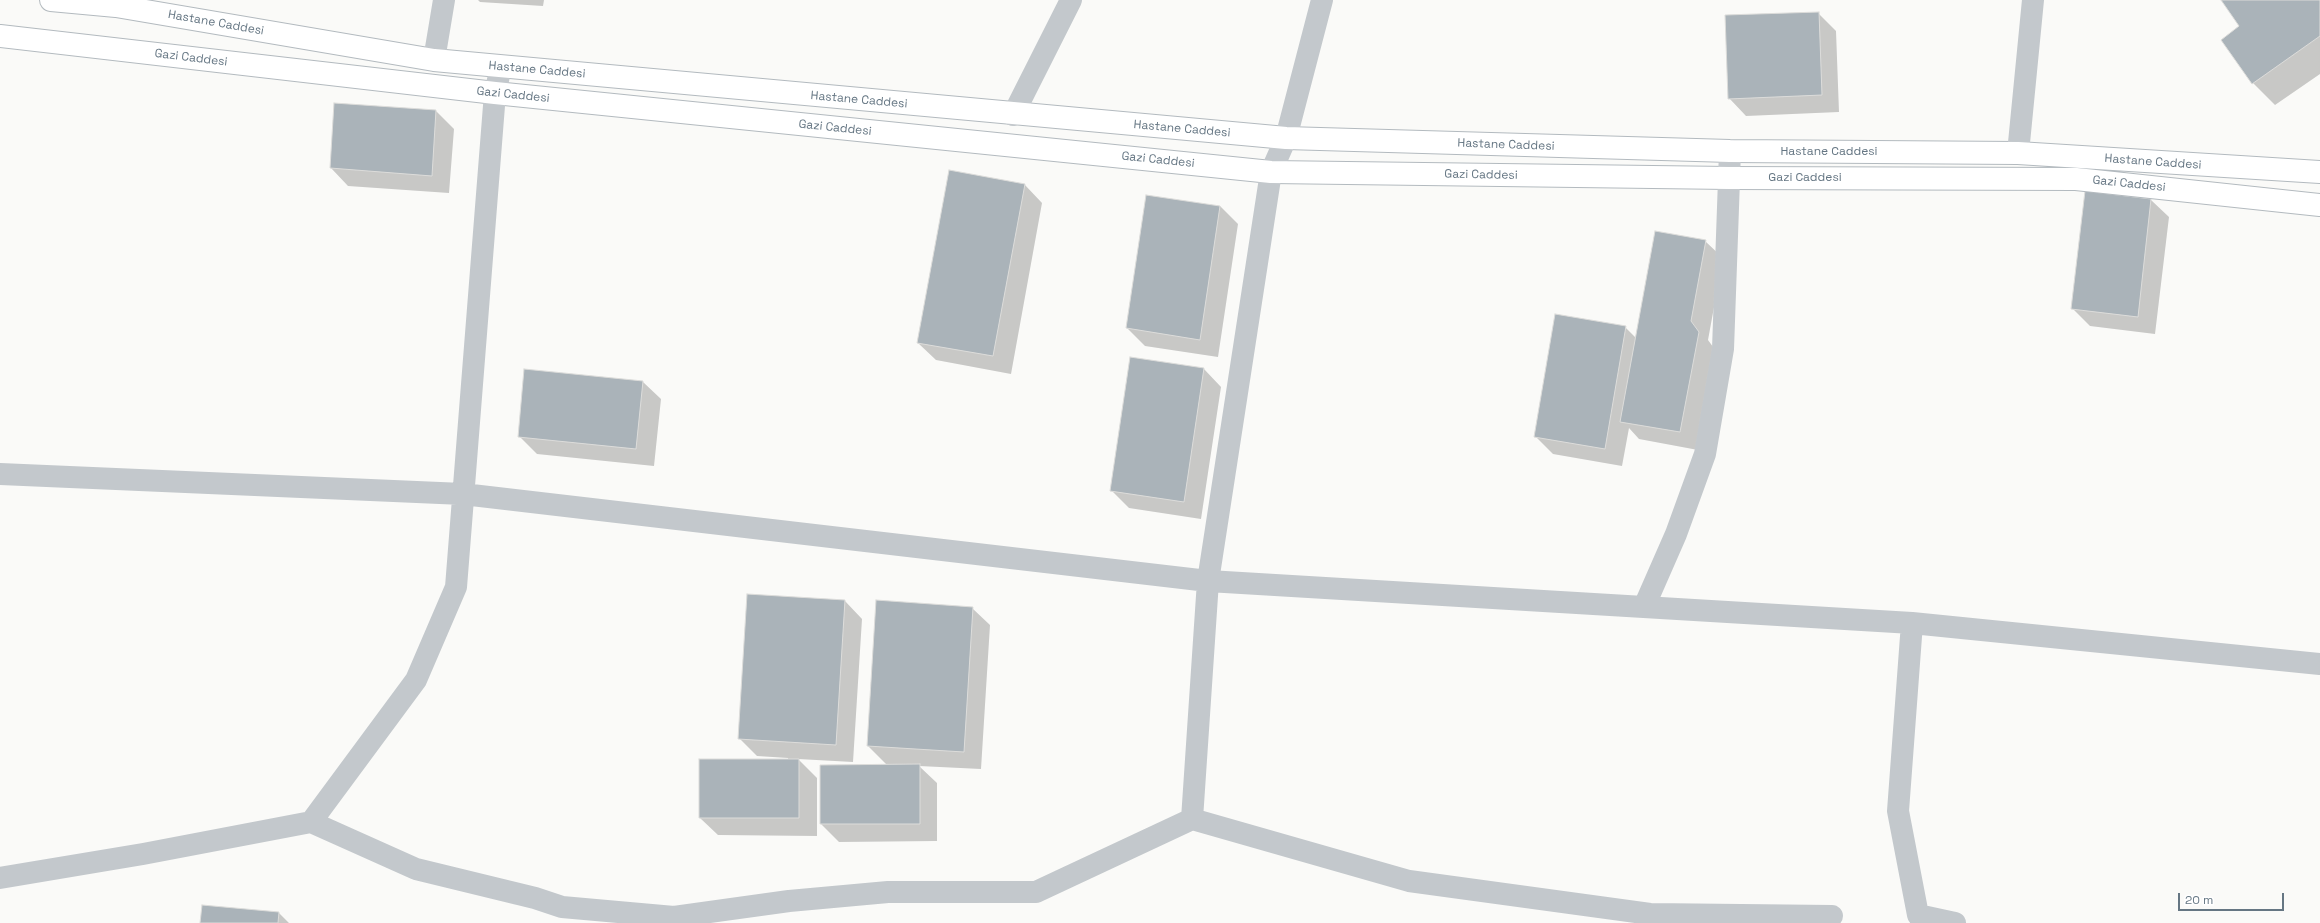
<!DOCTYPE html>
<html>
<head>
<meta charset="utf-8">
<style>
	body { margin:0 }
	#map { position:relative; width:2320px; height:923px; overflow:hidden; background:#fafaf8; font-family:"Space Grotesk",sans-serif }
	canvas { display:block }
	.scale { position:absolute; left:2178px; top:893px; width:106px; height:18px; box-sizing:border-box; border:2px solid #657683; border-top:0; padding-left:5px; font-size:12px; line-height:14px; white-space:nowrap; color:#657683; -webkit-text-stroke:3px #fff; paint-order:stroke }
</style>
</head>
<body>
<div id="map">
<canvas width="2320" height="923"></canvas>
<div class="scale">20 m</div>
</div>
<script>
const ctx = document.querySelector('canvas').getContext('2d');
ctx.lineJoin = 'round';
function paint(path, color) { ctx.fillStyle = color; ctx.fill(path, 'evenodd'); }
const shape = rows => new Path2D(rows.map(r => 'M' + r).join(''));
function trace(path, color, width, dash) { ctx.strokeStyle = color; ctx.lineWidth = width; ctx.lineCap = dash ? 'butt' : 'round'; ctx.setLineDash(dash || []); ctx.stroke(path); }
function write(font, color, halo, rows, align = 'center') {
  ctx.font = font + ' "Space Grotesk",sans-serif'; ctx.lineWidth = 4; ctx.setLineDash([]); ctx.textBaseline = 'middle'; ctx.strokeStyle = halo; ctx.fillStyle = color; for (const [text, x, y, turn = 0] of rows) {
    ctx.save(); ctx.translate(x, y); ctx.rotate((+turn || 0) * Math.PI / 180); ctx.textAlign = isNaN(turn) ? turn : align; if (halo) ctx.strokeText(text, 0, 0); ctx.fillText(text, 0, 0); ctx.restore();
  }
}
paint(shape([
	[478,0,544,0,543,6,480,2],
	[2222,0,2320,0,2320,74,2275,105,2253,83,2241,27],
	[1818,13,1836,31,1839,112,1746,116,1729,98],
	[335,104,436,111,454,129,449,193,348,186,331,168],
	[1025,185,1042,203,1011,374,936,360,918,343],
	[1147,196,1220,206,1238,224,1218,357,1145,346,1127,328],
	[2151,200,2169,217,2155,334,2090,326,2072,308],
	[1705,241,1723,258,1708,340,1716,351,1698,450,1639,439,1629,428,1622,466,1553,454,1535,436,1625,327,1636,338],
	[1204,369,1221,387,1201,519,1129,508,1111,490],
	[643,382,661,399,654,466,537,454,519,436],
	[845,601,862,619,853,762,798,759,817,778,817,836,718,835,700,818,788,760,788,758,757,756,739,738],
	[972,608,990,625,981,769,919,766,937,783,937,841,839,842,821,824,887,765,868,746],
	[202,906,279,913,289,923,201,923]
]), '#0003');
const building = shape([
	[2221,0,2320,0,2320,36,2252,84,2221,40,2239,26,2221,0],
	[1819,12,1822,95,1728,99,1725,15,1819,12],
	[334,103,436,110,432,176,330,168,334,103],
	[949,170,1025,184,993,356,917,343,949,170],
	[2085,191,2151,199,2138,317,2071,309,2085,191],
	[1146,195,1220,206,1200,340,1126,328,1146,195],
	[1655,231,1706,240,1691,321,1699,332,1680,432,1620,422,1655,231],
	[1555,314,1626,326,1605,449,1534,437,1555,314],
	[1130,357,1204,368,1184,502,1110,491,1130,357],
	[524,369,643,381,636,449,518,437,524,369],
	[747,594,845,600,836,745,738,739,747,594],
	[876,600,973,607,964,752,867,746,876,600],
	[699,759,799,759,799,818,699,818,699,759],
	[920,764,920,824,820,824,820,765,920,764],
	[202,905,279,912,278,923,200,923,202,905]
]);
paint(building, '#aab3b9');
trace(building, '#dcdcda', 1);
const secondary = shape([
	[51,0,116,6,434,60,1286,138,1730,151,2018,153,2320,172],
	[0,36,495,93,1271,172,1729,178,2076,179,2320,205]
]);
trace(secondary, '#b3babf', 24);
trace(shape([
	[434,60,444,0],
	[1013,115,1071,0],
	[2018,153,2033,0],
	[0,474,463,494,1208,581,1912,623,2320,664],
	[1644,607,1676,534,1705,454,1723,349,1730,151],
	[1912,623,1898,811,1918,915,1955,923],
	[1192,819,1409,881,1650,914,1832,916],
	[311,822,416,680,456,587,495,93,501,67],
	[0,878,143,854,311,822,416,869,535,898,562,907,674,917,789,901,888,892,1036,892,1192,819,1208,581,1271,172,1286,138,1322,0]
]), '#c3c8cc', 22);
trace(secondary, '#fff', 22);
write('12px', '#657683', '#fff', [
	["Hastane Caddesi",216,23,10],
	["Gazi Caddesi",191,58,7],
	["Hastane Caddesi",537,70,5],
	["Gazi Caddesi",513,95,6],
	["Hastane Caddesi",859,100,5],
	["Gazi Caddesi",835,128,6],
	["Hastane Caddesi",1182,129,5],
	["Hastane Caddesi",1506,145,2],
	["Hastane Caddesi",1829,152],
	["Gazi Caddesi",1158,160,6],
	["Hastane Caddesi",2153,162,4],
	["Gazi Caddesi",1481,175,1],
	["Gazi Caddesi",1805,178],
	["Gazi Caddesi",2129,184,6]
]);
</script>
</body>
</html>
